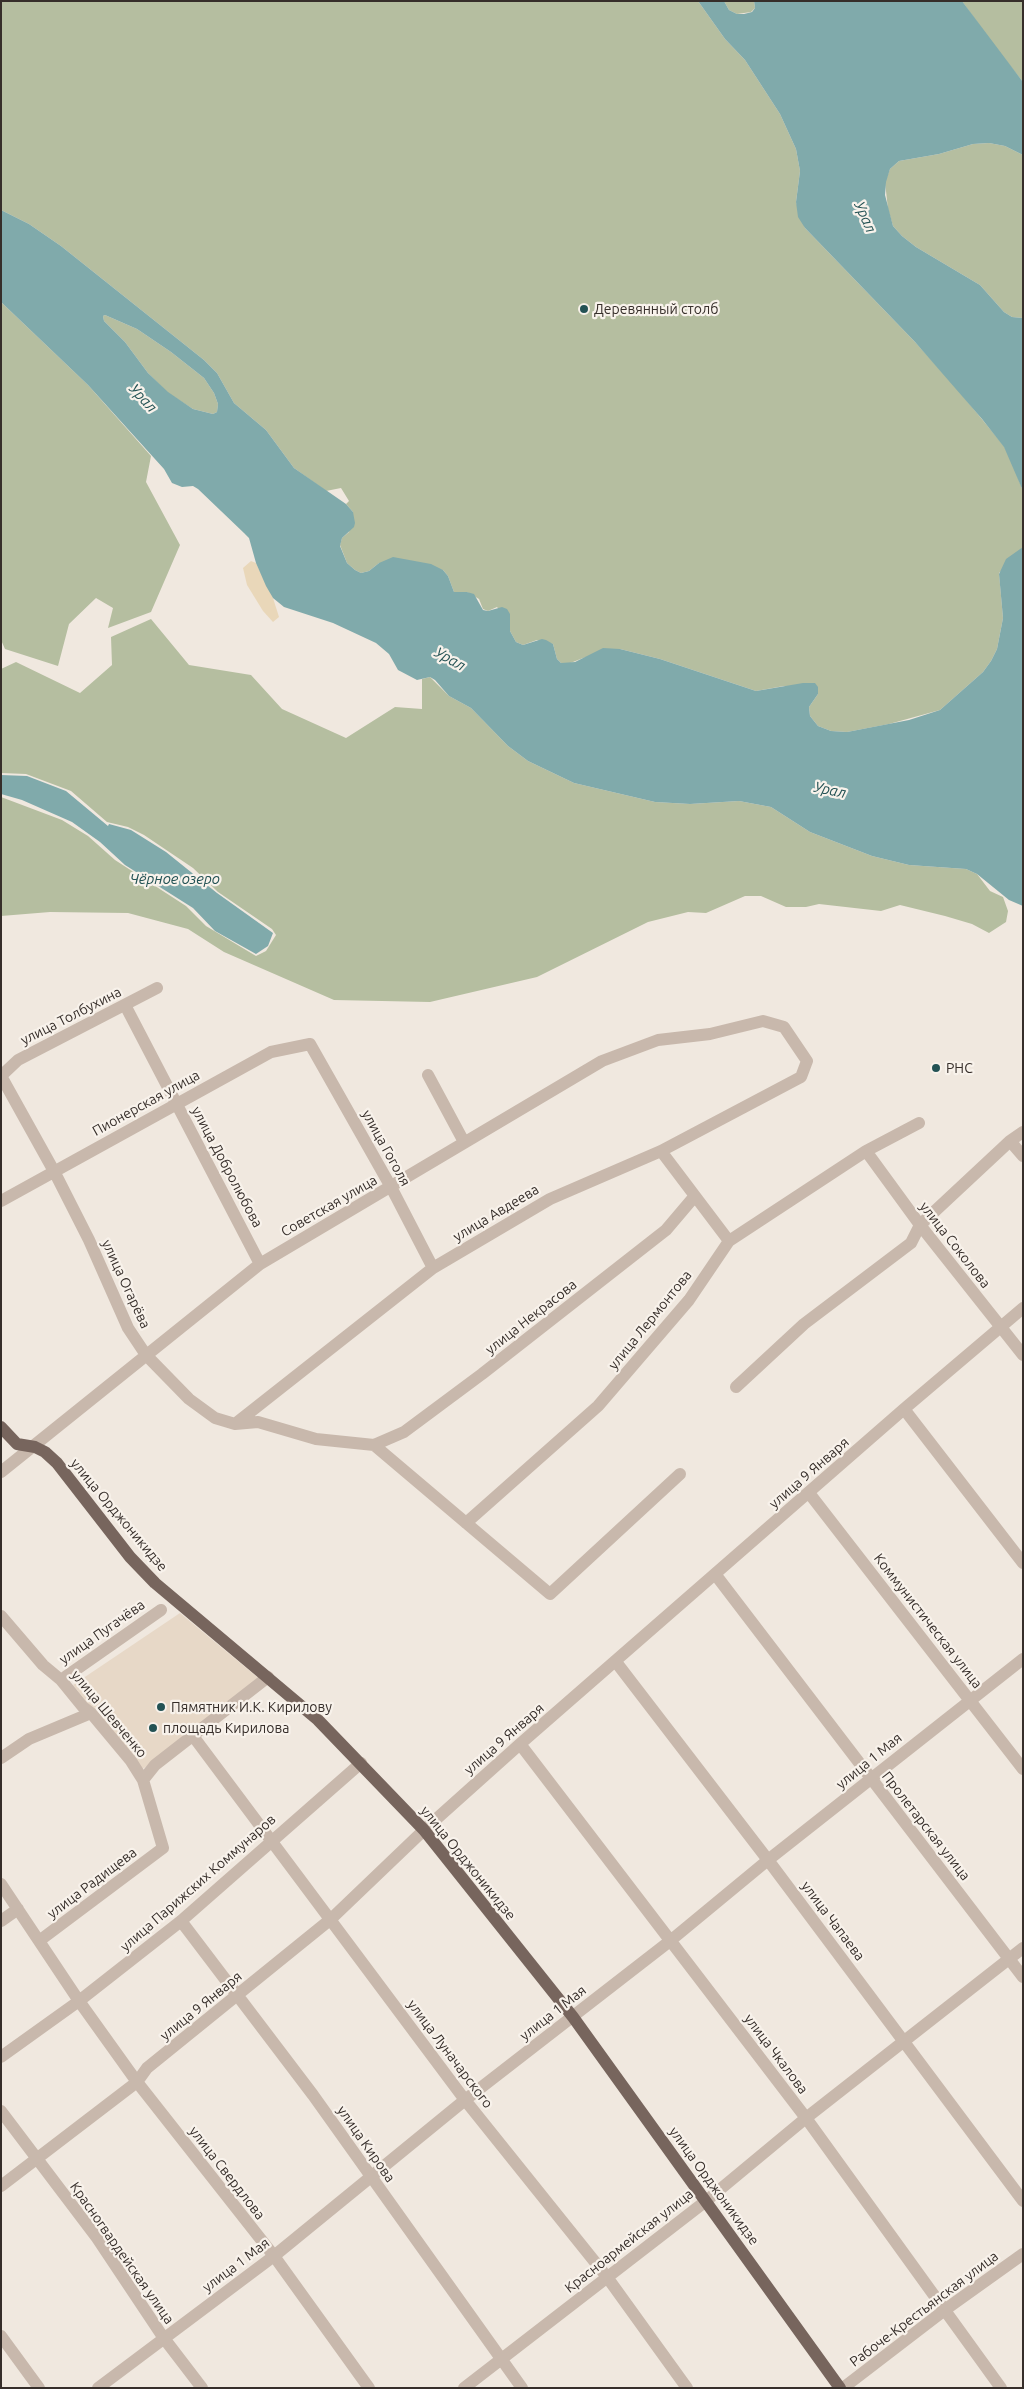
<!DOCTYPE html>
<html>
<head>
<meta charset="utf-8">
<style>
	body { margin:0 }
	#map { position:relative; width:1024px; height:2389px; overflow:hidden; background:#f0e8df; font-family:Ubuntu,sans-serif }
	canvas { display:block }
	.frame { position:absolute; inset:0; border:2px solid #362e2a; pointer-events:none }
</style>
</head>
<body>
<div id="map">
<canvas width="1024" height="2389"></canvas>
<div class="frame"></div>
</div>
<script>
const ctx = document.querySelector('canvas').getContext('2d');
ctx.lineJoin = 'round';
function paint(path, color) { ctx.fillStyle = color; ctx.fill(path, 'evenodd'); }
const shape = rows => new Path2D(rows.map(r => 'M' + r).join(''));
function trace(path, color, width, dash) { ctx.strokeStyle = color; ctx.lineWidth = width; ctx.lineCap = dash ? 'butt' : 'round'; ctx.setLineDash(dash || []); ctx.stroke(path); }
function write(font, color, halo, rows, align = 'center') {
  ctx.font = font + ' Ubuntu,sans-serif'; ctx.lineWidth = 4.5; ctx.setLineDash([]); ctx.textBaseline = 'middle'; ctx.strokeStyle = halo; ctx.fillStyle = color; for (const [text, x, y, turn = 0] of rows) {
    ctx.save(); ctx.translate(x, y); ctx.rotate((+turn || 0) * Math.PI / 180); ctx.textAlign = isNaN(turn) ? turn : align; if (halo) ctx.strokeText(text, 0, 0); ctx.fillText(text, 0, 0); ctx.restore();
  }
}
paint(shape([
	[1,1,698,1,725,39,745,60,780,114,796,149,800,171,796,202,805,228,915,342,953,384,1004,446,1012,462,1023,491,1023,547,999,573,1003,618,997,649,991,661,983,672,940,710,889,724,847,732,831,731,818,726,810,716,809,707,818,694,784,686,756,691,660,659,620,649,583,658,568,664,561,663,557,659,553,644,537,640,523,645,516,642,510,631,510,624,497,607,488,611,483,609,479,599,467,592,454,592,448,576,443,570,379,563,369,571,361,573,355,570,347,563,340,545,342,538,349,532,353,512,346,504,349,501,341,488,326,491,294,468,266,430,234,403,217,373,204,360,61,246,29,224,1,210],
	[724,1,754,1,755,8,751,12,737,14,729,10],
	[962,1,1023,1,1023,82,992,43],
	[989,143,1005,146,1023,155,1023,318,1012,317,1004,312,980,285,916,247,902,236,893,226,888,209,885,182,890,169,899,161,939,154,973,144],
	[1,302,88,385,151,456,146,482,180,545,151,612,108,628,113,608,96,598,69,624,58,666,5,649,1,640],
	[105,315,137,329,171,352,204,378,214,393,218,404,217,412,213,414,193,409,168,393,148,373,125,342,104,321,103,316],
	[151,619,189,665,251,675,282,709,346,738,395,707,422,709,422,679,430,677,449,696,471,708,508,746,528,761,574,783,655,802,690,804,739,801,771,807,810,832,872,856,909,865,966,869,977,874,990,891,1003,897,1008,911,1006,922,989,933,972,924,945,916,900,905,881,911,819,904,806,907,786,907,761,896,745,896,706,913,688,912,648,922,537,977,430,1002,334,1000,224,952,188,929,128,913,50,912,1,916,1,797,62,820,88,836,115,860,186,906,206,926,256,956,266,951,276,935,272,929,218,892,193,868,144,835,128,827,107,822,71,791,26,774,1,773,1,669,16,662,80,693,112,665,111,637]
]), '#b5bea0');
paint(shape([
	[251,561,256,563,273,598,279,617,273,622,263,611,247,585,243,568]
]), '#e9d7b9');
paint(shape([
	[180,1613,262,1681,140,1771,73,1685]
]), '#e7d8c7');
paint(shape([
	[698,1,724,1,729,10,737,14,744,14,752,12,755,8,754,1,962,1,1023,82,1023,155,1005,146,989,143,973,144,939,154,899,161,890,169,886,182,885,195,893,226,902,236,916,247,980,285,1004,312,1012,317,1023,318,1023,491,1004,447,982,419,915,342,805,228,798,217,796,202,800,171,796,149,780,114,745,60,725,39],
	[1,210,29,224,61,246,204,360,217,373,234,403,266,430,294,468,346,504,353,512,355,523,354,527,342,538,340,546,347,563,355,570,361,573,369,571,379,563,393,557,431,564,443,570,448,576,454,592,467,592,474,594,483,610,488,611,502,607,507,609,510,614,510,631,516,642,523,645,542,639,546,640,553,644,557,659,561,663,575,662,603,648,620,649,660,659,756,691,803,683,815,683,818,687,818,694,809,707,810,716,818,726,831,731,847,732,909,720,940,710,983,672,991,661,997,649,1003,618,999,574,1006,559,1023,547,1023,906,1009,900,977,874,966,869,909,865,872,856,810,832,771,807,739,801,690,804,655,802,574,783,528,761,508,746,471,708,449,696,435,680,430,677,417,680,398,670,389,654,376,643,333,623,284,607,273,598,266,586,256,563,249,538,244,533,198,489,193,486,182,487,172,483,164,469,88,385,1,302],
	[105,315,137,329,171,352,204,378,214,393,218,404,217,412,213,414,193,409,168,392,148,373,125,342,104,321,103,316],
	[1,775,27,776,66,791,108,826,109,824,131,830,166,852,217,893,273,933,268,946,256,954,215,931,193,908,125,865,100,842,72,822,22,800,1,794]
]), '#80aaab');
trace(shape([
	[157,988,18,1060,1,1076,55,1173,89,1240,128,1328,146,1355,189,1399,215,1418,235,1424,258,1422,316,1439,374,1445,550,1594,680,1474],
	[125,1005,260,1264],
	[428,1075,464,1142],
	[1010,1141,1023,1156],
	[661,1151,729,1241],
	[866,1151,920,1225,1023,1355],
	[1,1201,271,1052,310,1044,391,1187,433,1268],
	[736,1387,804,1324,911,1243,920,1225,1010,1141,1023,1132],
	[904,1409,1023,1563],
	[374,1445,404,1432,482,1374,666,1230,694,1197],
	[1,1472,260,1264,602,1061,658,1040,710,1034,763,1021,784,1027,807,1061,801,1077,661,1151,550,1199,433,1268,235,1424],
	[809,1493,1023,1769],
	[466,1523,598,1406,689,1300,729,1241,866,1151,919,1123],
	[715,1574,1023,1977],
	[1,1616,43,1665,61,1680,83,1707,91,1713,131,1761,143,1780,163,1848,39,1941],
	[616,1662,768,1860,1023,2201],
	[61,1680,161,1610],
	[193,1736,465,2100,607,2277,687,2388],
	[520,1744,806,2118,1001,2388],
	[1,1758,29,1739,91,1713],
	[143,1780,155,1765,268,1677],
	[1,1884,79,2001,137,2082,274,2256,369,2388],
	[1,1921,18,1909],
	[181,1921,313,2095,522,2388],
	[1,2057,79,2001,181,1921,361,1763],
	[1,2111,97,2238,163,2337,202,2388],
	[1,2186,137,2082,147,2068,331,1919,424,1830,520,1744,904,1409,1023,1308],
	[1,2336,39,2388],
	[98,2388,274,2256,465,2100,670,1941,768,1860,1023,1659],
	[464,2388,706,2201,806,2118,1023,1948],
	[843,2388,946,2309,1023,2254]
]), '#c8b8ac', 12);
trace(shape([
	[1,1427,17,1444,35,1447,45,1452,57,1463,130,1557,155,1583,318,1720,424,1830,573,2017,840,2388]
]), '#77655d', 12);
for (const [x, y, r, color] of [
	[584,309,5,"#235254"],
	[936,1068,5,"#235254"],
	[161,1707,5,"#235254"],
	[153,1728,5,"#235254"]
]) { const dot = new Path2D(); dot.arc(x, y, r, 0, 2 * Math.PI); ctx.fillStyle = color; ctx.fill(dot); trace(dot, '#f8f2eb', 2); }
write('14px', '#362e2a', '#f8f2eb', [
	["Деревянный столб",594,309],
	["РНС",946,1068],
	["Пямятник И.К. Кирилову",171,1707],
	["площадь Кирилова",163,1728]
], 'left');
write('14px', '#362e2a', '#f8f2eb', [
	["улица Толбухина",71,1016,-27],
	["Пионерская улица",146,1103,-29],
	["улица Гоголя",386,1148,61],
	["улица Добролюбова",227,1167,62],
	["Советская улица",329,1206,-30],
	["улица Авдеева",496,1213,-31],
	["улица Соколова",955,1245,52],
	["улица Огарёва",126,1284,65],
	["улица Некрасова",531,1317,-38],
	["улица Лермонтова",650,1320,-51],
	["улица 9 Января",809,1473,-41],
	["улица Орджоникидзе",119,1515,50],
	["Коммунистическая улица",928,1621,52],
	["улица Пугачёва",102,1632,-35],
	["улица Шевченко",109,1714,50],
	["улица 9 Января",504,1739,-41],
	["улица 1 Мая",869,1761,-39],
	["Пролетарская улица",926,1826,52],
	["улица Орджоникидзе",468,1863,51],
	["улица Радищева",92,1883,-37],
	["улица Парижских Коммунаров",198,1883,-41],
	["улица Чапаева",833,1921,53],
	["улица 9 Января",201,2006,-39],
	["улица 1 Мая",553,2013,-38],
	["улица Луначарского",450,2054,53],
	["улица Чкалова",776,2054,53],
	["улица Кирова",366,2144,55],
	["улица Свердлова",227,2173,52],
	["улица Орджоникидзе",714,2186,54],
	["Красноармейская улица",629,2241,-38],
	["Красногвардейская улица",122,2253,55],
	["улица 1 Мая",236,2265,-37],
	["Рабоче-Крестьянская улица",924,2309,-37]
]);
write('italic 15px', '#235254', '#f8f2eb', [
	["Урал",865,217,66],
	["Урал",143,398,47],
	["Урал",450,659,29],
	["Урал",830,790,12],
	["Чёрное озеро",175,879]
]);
</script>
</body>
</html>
